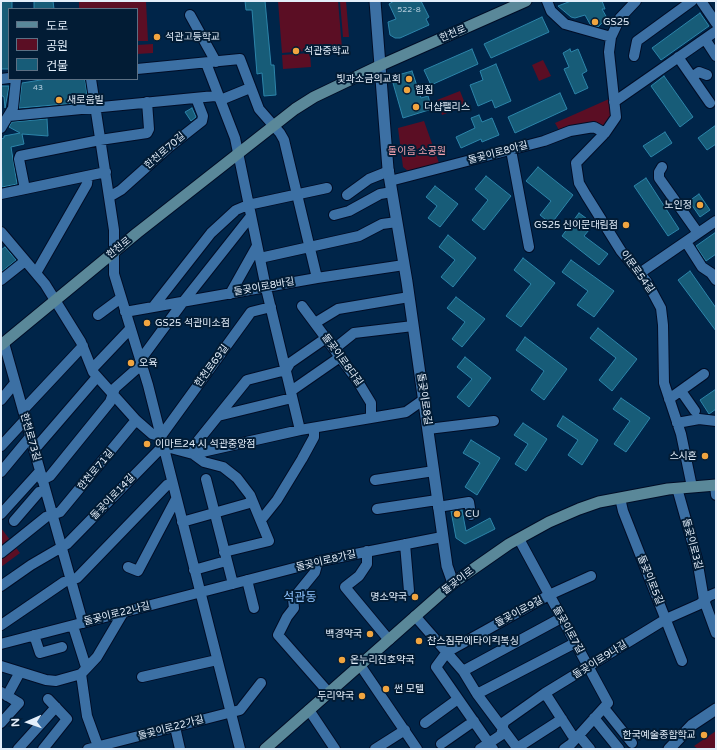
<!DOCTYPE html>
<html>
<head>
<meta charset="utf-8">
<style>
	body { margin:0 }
	#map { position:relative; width:717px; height:750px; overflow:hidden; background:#002549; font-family:"Varela Round","Noto Sans KR",sans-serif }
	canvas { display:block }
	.frame { position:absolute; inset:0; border:2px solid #e3eefa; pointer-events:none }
	.legend { position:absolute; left:8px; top:8px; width:130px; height:72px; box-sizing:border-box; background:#021c35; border:1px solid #5c7084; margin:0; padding:5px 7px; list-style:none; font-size:12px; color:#e3eefa }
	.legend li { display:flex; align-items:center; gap:8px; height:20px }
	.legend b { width:20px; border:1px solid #5c7084 }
	.north { position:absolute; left:8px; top:702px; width:40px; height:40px; -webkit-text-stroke:3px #021c35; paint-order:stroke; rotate:268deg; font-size:11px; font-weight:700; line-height:16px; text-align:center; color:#e3eefa }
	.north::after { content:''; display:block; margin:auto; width:14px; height:18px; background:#e3eefa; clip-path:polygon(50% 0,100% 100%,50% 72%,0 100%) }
</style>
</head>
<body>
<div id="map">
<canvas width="717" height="750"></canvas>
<div class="frame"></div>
<ul class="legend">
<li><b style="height:5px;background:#5a8899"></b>도로</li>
<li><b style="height:11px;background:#5b0e24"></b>공원</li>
<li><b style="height:11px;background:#175c78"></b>건물</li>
</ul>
<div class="north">N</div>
</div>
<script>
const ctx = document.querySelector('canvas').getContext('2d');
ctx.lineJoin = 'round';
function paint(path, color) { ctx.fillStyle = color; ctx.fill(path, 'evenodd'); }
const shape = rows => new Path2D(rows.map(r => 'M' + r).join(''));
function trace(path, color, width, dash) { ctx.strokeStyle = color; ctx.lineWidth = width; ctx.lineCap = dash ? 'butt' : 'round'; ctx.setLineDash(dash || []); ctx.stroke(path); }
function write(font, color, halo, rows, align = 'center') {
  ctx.font = font + ' "Varela Round","Noto Sans KR",sans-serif'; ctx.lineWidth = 4; ctx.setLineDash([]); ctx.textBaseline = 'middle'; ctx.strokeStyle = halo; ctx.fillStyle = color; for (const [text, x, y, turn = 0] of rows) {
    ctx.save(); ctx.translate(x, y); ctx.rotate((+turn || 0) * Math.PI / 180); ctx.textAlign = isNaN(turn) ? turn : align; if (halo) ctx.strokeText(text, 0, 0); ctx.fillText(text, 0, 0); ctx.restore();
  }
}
paint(shape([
	[79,1,146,1,148,41,137,41,137,9,79,9],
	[278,1,338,1,342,48,282,53],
	[340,1,346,1,349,37,343,37],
	[153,44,153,53,137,54,137,45],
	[310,53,311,67,283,69,282,55],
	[543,60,551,76,539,81,532,65],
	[460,91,466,106,442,115,437,100],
	[609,99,611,117,604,127,559,130,555,123],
	[424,121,439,163,408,171,403,167,398,128],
	[1,528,20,553,1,567],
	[716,731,716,749,698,749,694,746]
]), '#5b0e24');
const building = shape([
	[1,1,12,1,12,9,9,9,9,69,1,69,1,1],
	[34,1,53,1,54,9,34,9,34,1],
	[245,1,265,1,271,65,274,65,276,95,264,96,262,73,257,74,252,10,246,10,245,1],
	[394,1,421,1,429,17,426,19,429,25,400,38,395,38,390,35,388,22,396,19,389,4,394,1],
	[571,1,602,1,605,9,602,9,607,18,598,27,590,24,585,15,575,18,571,17,558,6,571,1],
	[700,13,709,26,661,60,652,48,700,13],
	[542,17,549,32,491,58,484,44,542,17],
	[472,49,478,64,431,85,424,70,472,49],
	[570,49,571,52,578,49,587,71,582,74,588,88,575,94,564,69,569,67,563,53,570,49],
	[496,64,511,101,495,108,492,100,478,106,470,85,483,80,480,71,496,64],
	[412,71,421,98,428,96,432,109,403,118,393,83,398,75,412,71],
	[664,76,693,117,680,127,651,86,664,76],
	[47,79,83,79,85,80,88,102,19,108,22,83,47,79],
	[1,86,9,86,5,108,4,97,1,95,1,86],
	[560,93,567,109,515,133,508,117,560,93],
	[192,108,196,117,191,121,185,112,192,108],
	[479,115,482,122,492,118,499,135,482,142,481,139,461,148,456,137,475,128,471,118,479,115],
	[47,119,48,136,22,134,24,144,11,147,17,184,2,187,1,139,4,138,4,136,20,133,9,127,12,122,47,119],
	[716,125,716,144,707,150,698,138,716,125],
	[665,132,672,143,651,157,643,146,665,132],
	[538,167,573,195,551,224,540,215,551,201,526,181,538,167],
	[486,176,511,196,484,230,472,220,488,200,475,189,486,176],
	[646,178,679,229,668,236,634,186,646,178],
	[435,186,458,204,440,227,428,218,437,206,426,197,435,186],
	[699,194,710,210,700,217,689,201,699,194],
	[579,213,594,224,584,236,608,254,599,265,562,236,579,213],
	[716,232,716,254,706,261,696,246,716,232],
	[448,235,476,258,453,287,441,277,455,260,439,247,448,235],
	[5,247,16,260,1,272,1,250,5,247],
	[523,258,555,283,521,327,506,316,531,284,514,270,523,258],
	[571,260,614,291,594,317,577,305,588,291,562,272,571,260],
	[690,271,716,308,716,331,678,280,690,271],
	[456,297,485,319,462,347,452,339,465,322,447,308,456,297],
	[598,328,637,359,612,391,599,380,616,358,590,338,598,328],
	[525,337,567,369,544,400,531,390,544,371,516,350,525,337],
	[465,357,491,378,469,407,457,397,472,379,457,367,465,357],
	[716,389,716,409,709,414,700,400,716,389],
	[621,398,650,418,626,452,614,444,630,421,613,409,621,398],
	[563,416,598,440,582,465,568,455,578,440,557,426,563,416],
	[523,423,547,439,526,471,515,464,528,444,514,435,523,423],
	[471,440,500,458,477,495,465,487,480,463,463,453,471,440],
	[462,510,466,531,490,518,495,529,465,544,456,538,451,511,462,510]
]);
paint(building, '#175c78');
trace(building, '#2c85aa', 1);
const minor = shape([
	[547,1,551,11,565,24,611,37],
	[636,1,620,18,611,37,609,52,616,117,605,133,576,163,579,183,586,195,621,251,647,282,661,308,663,325,664,383,681,434,692,487],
	[701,1,716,23],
	[190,15,216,62],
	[705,39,716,56],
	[634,56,637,41,692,1],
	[678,57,710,103],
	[206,63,235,138,266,288,300,430],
	[137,69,240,59,259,109,280,133,284,140,317,278],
	[692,77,699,72,707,75],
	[1,79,9,78],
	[91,79,114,230,114,274,148,385,240,749],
	[614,102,716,31],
	[9,116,215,96,223,99,250,88],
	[1,128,13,108,16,79],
	[511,150,529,247],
	[662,167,659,172,659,178,698,233],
	[390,181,544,141,570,131,594,127,605,133],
	[25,189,19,159,20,156,100,140,147,133,149,129,147,102],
	[1,194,106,172],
	[347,195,369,179,389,171],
	[109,197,121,190,169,147,202,121,203,116,196,98],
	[334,215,349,211,380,194,392,192],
	[1,232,45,284,81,342,93,372,136,420,152,434,161,436,251,312,271,307],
	[686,242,702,267,711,273,716,280],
	[260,258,359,236,382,224,397,222],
	[36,273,87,184,88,176],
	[640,273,716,221],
	[1,280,25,261],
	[230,294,257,246],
	[302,306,357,380,371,403,371,418],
	[153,307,211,233,236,210,248,205,327,188],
	[125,312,317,278,404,265],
	[98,315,121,298],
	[315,323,338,309,409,297],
	[4,343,83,623],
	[334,349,354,333,413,326],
	[92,369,130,329],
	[291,391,340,357],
	[681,391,695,411],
	[669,399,704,374],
	[1,400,15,383],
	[23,410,83,346],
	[218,416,292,398],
	[677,423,699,419,716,421],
	[428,429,494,421],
	[1,446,25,420],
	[34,450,97,377],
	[1,472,30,437],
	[206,479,233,584],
	[42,480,50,476,110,402,115,388,141,365,144,355,183,302,251,216],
	[375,480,434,471],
	[715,485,716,495],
	[677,488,697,559,704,600,716,633],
	[620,498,623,511,682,661],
	[438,507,469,502,471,515],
	[377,509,437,500],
	[1,514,40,471],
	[261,520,277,500,302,459,314,437,314,428],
	[14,521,39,492,45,491],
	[182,522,253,502],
	[519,539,608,703,571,744,564,749],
	[405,544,409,591],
	[367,551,367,564,359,576,345,587,389,640],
	[224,552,269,541,250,495,237,478,223,467,204,462,193,454,193,447,247,380,286,370,290,363,326,338],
	[1,553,46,517,60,512,136,420],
	[318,561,315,572,293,599,294,608,287,617,278,635,329,693],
	[128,567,138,571,176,499],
	[194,570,226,561],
	[247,580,254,608],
	[1,586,31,565,67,544,163,446,193,454,300,430,406,412,423,400],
	[415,616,463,671,477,694,518,749],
	[1,625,64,582,77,578,167,485,172,483],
	[73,626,86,667],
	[34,635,40,653,62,647],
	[1,644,325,560,442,537],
	[360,665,417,749],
	[1,666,46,680,56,681,81,674,97,657,123,613],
	[463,671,561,618],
	[81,674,87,716,99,749],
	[142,677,217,660],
	[1,692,19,703,1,723],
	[545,693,572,735,581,738,590,749],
	[477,694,575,643],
	[7,696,20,672],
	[604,708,632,743],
	[309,710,335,749],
	[594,718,619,749],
	[425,723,458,699],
	[175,727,180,749],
	[441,744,474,721],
	[517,748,562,719],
	[18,749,56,707],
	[43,749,67,719,48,699],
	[88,749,240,710,261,683],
	[375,749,405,730],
	[480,749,501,735,504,722,545,693,666,619,700,604,709,596,716,593],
	[493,749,436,667,447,652,549,595,591,576]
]);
const tertiary = shape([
	[375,1,388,169,407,282,447,566,453,583],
	[669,749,692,725,716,709]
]);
const secondary = shape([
	[1,345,137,233,295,109,314,97,379,66,526,1],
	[265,749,453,583,509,544,549,522,579,509,599,502,668,489,716,485]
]);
trace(minor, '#000d26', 12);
trace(tertiary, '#000d26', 13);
trace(secondary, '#000d26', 13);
trace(minor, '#3c70a4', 10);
trace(tertiary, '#3c70a4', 11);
trace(secondary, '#5a8899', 11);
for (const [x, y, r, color] of [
	[595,22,4,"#f1a540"],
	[157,37,4,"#f1a540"],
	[296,51,4,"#f1a540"],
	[409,79,4,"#f1a540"],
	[407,90,4,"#f1a540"],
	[59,100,4,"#f1a540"],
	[416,107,4,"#f1a540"],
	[700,205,4,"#f1a540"],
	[626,225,4,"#f1a540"],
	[147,323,4,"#f1a540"],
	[131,363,4,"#f1a540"],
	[147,444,4,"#f1a540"],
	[705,456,4,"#f1a540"],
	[457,514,4,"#f1a540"],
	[415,597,4,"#f1a540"],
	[370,634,4,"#f1a540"],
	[419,641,4,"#f1a540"],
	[342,660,4,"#f1a540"],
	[386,689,4,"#f1a540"],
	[362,696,4,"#f1a540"],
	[704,735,4,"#f1a540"]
]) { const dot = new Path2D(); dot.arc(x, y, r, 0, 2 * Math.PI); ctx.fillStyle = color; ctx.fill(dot); trace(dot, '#021c35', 1.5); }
write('8px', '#b0cada', null, [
	["522-8",409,10],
	["43",38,88]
]);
write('10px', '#e3eefa', '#021c35', [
	["GS25",603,22],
	["석관고등학교",165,37],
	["석관중학교",304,51],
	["빛과소금의교회",401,79,"right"],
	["힙짐",415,90],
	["새로움빌",67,100],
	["더샵팰리스",424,107],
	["노인정",692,205,"right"],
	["GS25 신이문대림점",618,225,"right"],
	["GS25 석관미소점",155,323],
	["오육",139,363],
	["이마트24 시 석관중앙점",155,444],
	["스시혼",697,456,"right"],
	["CU",465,514],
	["명소약국",407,597,"right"],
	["백경약국",362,634,"right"],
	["찬스짐무에타이킥복싱",427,641],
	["온누리진호약국",350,660],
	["썬 모텔",394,689],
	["두리약국",354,696,"right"],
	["한국예술종합학교",696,735,"right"]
], 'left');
write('10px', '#e3eefa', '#021c35', [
	["한천로",453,34,-23],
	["한천로70길",165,151,-41],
	["돌곶이로8아길",498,153,-15],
	["한천로",119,248,-39],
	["이문로54길",637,272,54],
	["돌곶이로8바길",264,287,-10],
	["돌곶이로8다길",342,360,54],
	["한천로69길",212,366,-54],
	["돌곶이로8길",424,399,82],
	["한천로73길",30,437,74],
	["한천로71길",96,470,-50],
	["돌곶이로14길",113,497,-46],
	["돌곶이로3길",692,544,75],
	["돌곶이로8가길",326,561,-13],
	["돌곶이로5길",650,580,68],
	["돌곶이로",458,581,-37],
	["돌곶이로9길",519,612,-28],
	["돌곶이로22나길",117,614,-14],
	["돌곶이로7길",568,630,61],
	["돌곶이로9나길",600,660,-32],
	["돌곶이로22가길",171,728,-15]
]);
write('10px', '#faa6b2', '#021c35', [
	["돌이음 소공원",417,151]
]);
write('12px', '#8ec4fe', '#021c35', [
	["석관동",300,598]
]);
</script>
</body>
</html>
